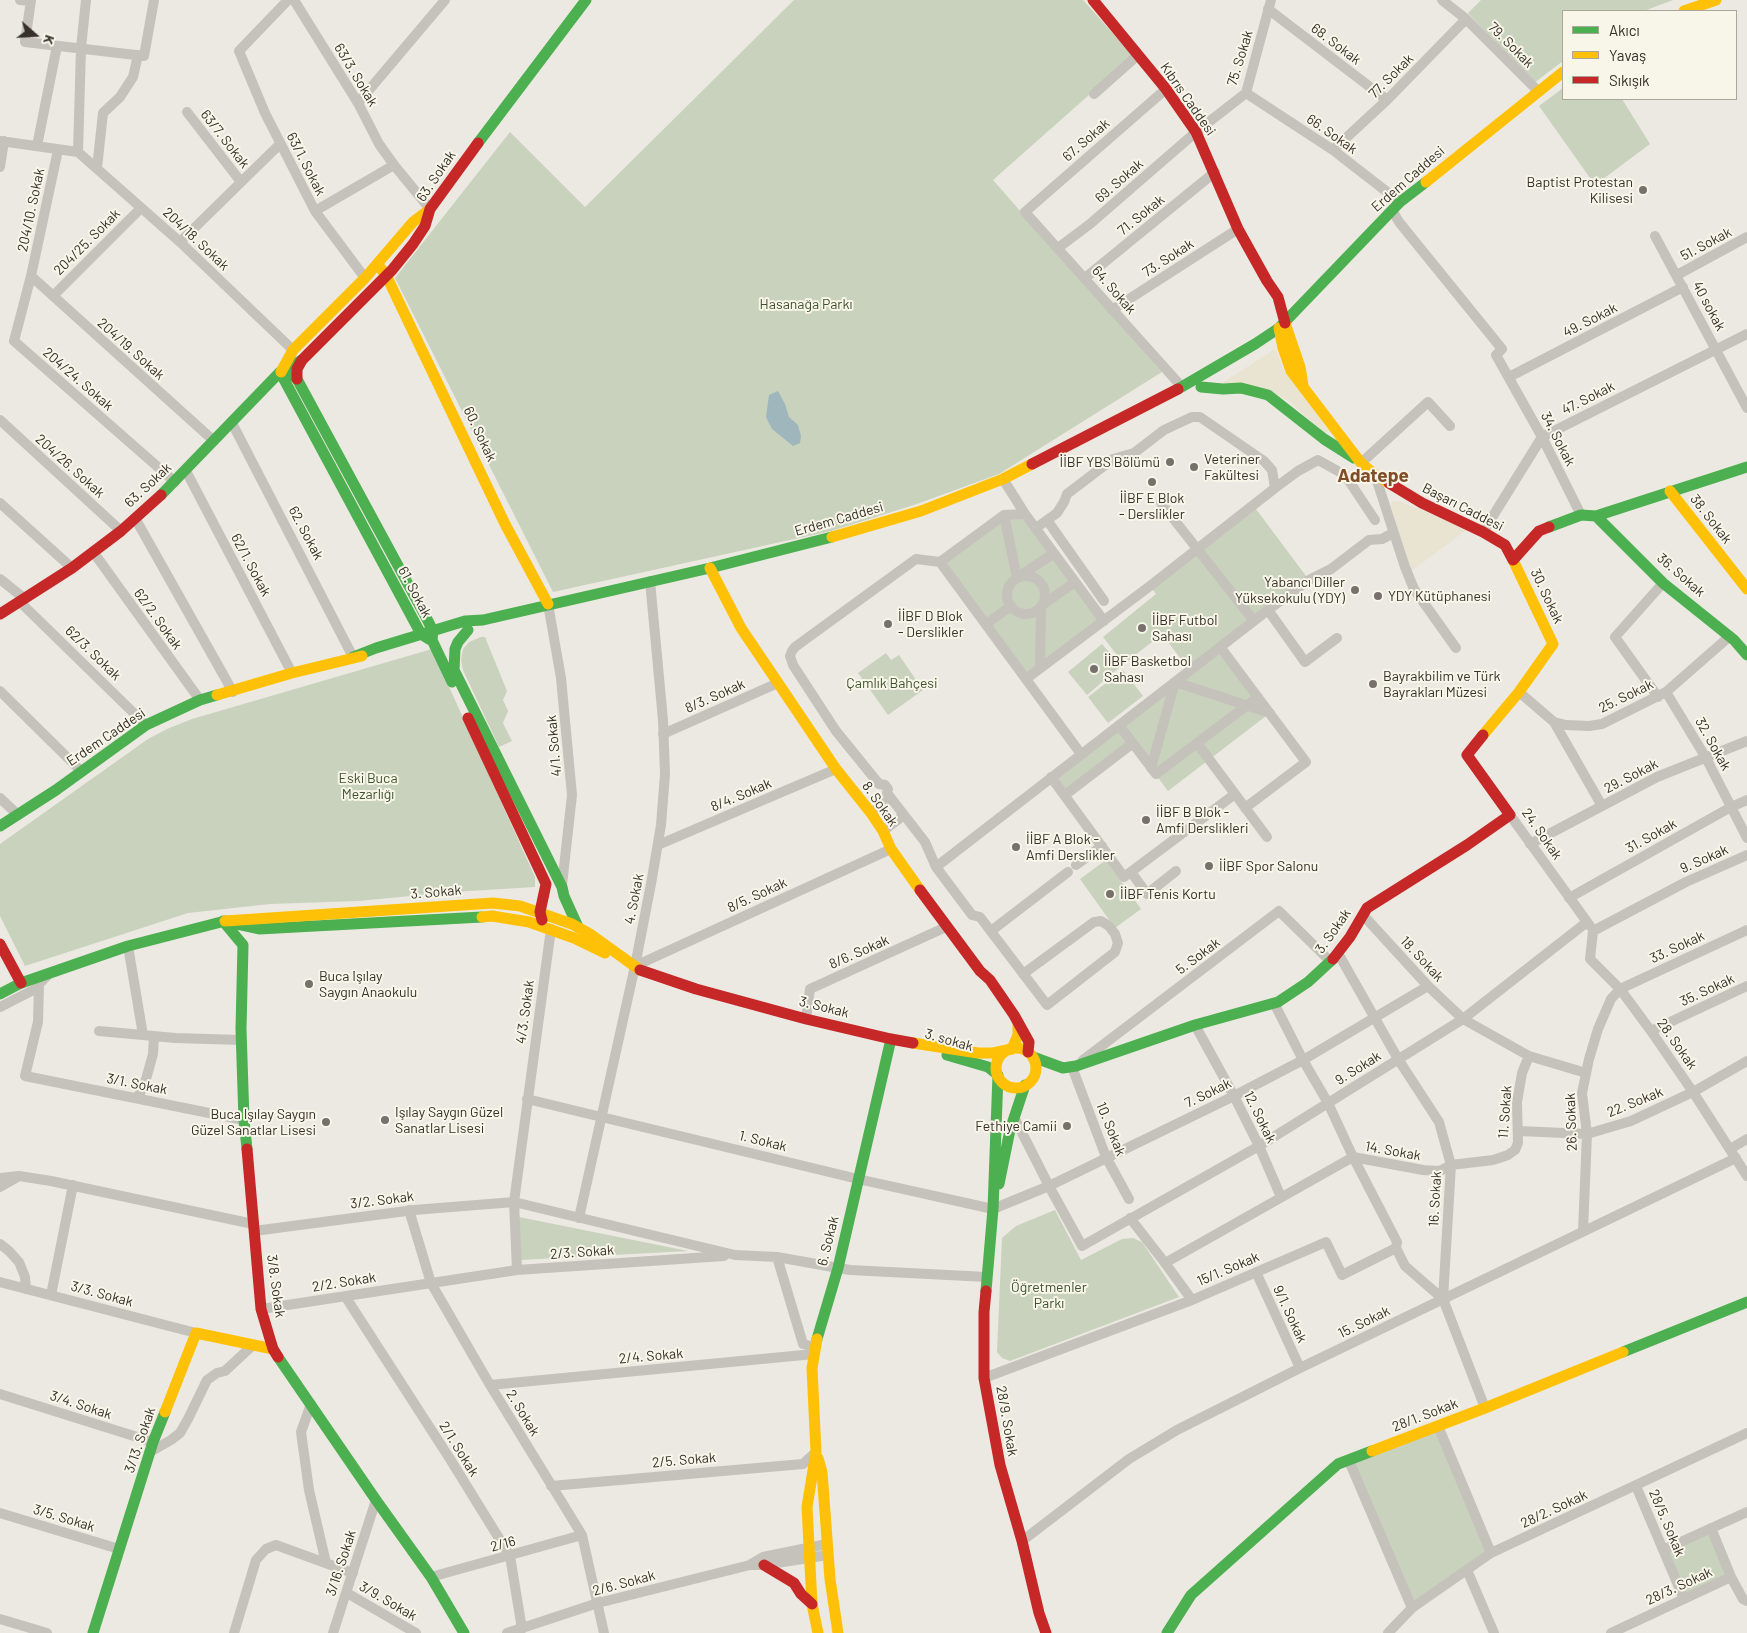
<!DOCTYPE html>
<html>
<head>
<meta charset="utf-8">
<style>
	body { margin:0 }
	#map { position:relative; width:1747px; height:1633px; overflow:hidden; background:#ece9e2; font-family:Barlow,sans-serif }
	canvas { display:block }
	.legend { position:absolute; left:1562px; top:10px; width:175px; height:90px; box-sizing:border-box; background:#f8f5e9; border:1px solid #aaa69c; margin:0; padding:6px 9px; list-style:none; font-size:15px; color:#363029 }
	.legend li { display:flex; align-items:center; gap:10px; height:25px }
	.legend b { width:25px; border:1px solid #aaa69c }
	.north { position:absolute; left:10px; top:10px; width:50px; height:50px; -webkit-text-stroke:4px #f8f5e9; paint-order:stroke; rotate:109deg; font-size:14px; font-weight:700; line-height:20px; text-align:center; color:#363029 }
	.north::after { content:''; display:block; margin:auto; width:18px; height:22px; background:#363029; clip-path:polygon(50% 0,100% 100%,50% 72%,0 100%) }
</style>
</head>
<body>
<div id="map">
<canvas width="1747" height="1633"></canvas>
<ul class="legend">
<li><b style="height:6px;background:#4caf50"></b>Akıcı</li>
<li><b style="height:6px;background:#ffc107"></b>Yavaş</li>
<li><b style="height:6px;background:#c62828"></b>Sıkışık</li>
</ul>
<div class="north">K</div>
</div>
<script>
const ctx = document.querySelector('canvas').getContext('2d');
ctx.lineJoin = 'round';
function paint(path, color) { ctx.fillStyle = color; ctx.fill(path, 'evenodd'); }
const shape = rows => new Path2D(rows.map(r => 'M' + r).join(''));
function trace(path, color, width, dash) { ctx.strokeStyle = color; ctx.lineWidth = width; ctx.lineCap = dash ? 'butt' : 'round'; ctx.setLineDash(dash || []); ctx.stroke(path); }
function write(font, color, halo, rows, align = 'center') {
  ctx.font = font + ' Barlow,sans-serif'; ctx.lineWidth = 4; ctx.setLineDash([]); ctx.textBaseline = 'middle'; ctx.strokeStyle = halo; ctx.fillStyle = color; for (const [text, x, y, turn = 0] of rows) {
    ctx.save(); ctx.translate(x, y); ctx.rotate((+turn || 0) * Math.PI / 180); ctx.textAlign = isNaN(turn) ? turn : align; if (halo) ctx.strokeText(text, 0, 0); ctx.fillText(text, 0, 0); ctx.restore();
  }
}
paint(shape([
	[794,0,1083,0,1133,56,993,180,1162,372,999,474,917,504,831,531,553,592,395,278,510,132,585,207],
	[1481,0,1673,0,1644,11,1563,11,1563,61,1534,83,1468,13],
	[1563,88,1563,99,1622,99,1650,144,1595,185,1539,106],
	[1253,505,1309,580,1221,648,1270,713,1168,791,1133,744,1065,795,1051,777,1190,671,1162,634,1124,664,1103,637,1156,594,1150,586],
	[1025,514,1104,621,1026,679,940,562,1004,515],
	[481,637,485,637,507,691,503,700,508,711,503,723,512,741,499,747,463,670,461,660,463,649,469,642],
	[1102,644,1121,666,1087,695,1068,672],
	[432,649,535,877,535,887,453,892,358,901,270,904,188,913,25,966,0,916,0,844,148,739,167,729,192,719],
	[886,653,891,660,899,655,923,690,888,715,858,673],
	[1123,670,1143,696,1108,723,1088,697],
	[1106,860,1141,909,1115,928,1080,879],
	[1055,1210,1081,1260,1122,1239,1133,1238,1142,1242,1179,1297,1010,1361,1002,1358,997,1352,1002,1238,1016,1226],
	[519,1217,688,1251,521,1260],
	[1438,1426,1491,1553,1412,1608,1349,1461],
	[1711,1528,1731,1577,1684,1599,1663,1550]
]), '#c9d2bd');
paint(shape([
	[1275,349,1284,371,1308,401,1328,431,1325,434,1289,401,1261,387,1219,385],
	[1395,501,1399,501,1468,529,1410,572,1391,506,1392,502]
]), '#e9e4d2');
paint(shape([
	[778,391,785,404,789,417,798,425,801,436,800,443,793,446,772,429,766,417,769,395]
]), '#9fb7bc');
trace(shape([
	[20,0,31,1],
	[31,0,25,42,144,56,154,0],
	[288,0,239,51,265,113,315,211,365,278],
	[294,0,358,103,379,144,394,165,430,209],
	[1442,0,1466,19,1538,91],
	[1268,9,1387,100],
	[1166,89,1025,212,1182,387],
	[1246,93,1333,150,1400,202],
	[1094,94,1138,55],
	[358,103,445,0],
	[187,112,241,182],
	[0,141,78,152],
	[37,146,57,46],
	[58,150,31,276,14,341,175,482],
	[1333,150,1387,100,1466,19],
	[78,152,180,242,293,350],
	[78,152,81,48,86,0],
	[0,167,4,141],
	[97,168,103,113,120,97,133,77,138,55],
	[1392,210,1399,222,1502,349,1496,355,1542,437,1581,515],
	[315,211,394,165],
	[1655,236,1747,408],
	[180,242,280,144],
	[1058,248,1090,224,1196,132,1246,93,1271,0],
	[1677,275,1747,237],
	[31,276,214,441],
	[1085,278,1215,172],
	[53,296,141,208],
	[1112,310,1238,229],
	[1509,377,1683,287],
	[0,420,121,531],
	[232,423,353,657],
	[1361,463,1428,402,1450,426],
	[186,471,292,673],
	[1375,475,1405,567,1414,589,1456,648],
	[1003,479,1025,514,1104,621],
	[0,503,72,568],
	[1161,503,1254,621],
	[1004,515,1017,578,1054,553],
	[135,518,233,692],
	[1047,520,1104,601],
	[1036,528,1057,513,1064,502,1067,494,1113,459,1134,453,1164,430,1192,417,1200,417,1264,461,1272,470,1275,488],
	[1483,532,1542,437,1747,334],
	[94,553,200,700],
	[940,562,1081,754],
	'1007 595a19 19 0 1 1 38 0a19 19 0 1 1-38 0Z',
	[0,579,25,599],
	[20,602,146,725],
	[548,604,561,678,572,795,562,885],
	[1268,610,1305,662,1337,638],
	[986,624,1011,606],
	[1221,648,1306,762,1245,808],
	[1040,668,1041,606,1075,582],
	[1026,679,1150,586,1275,488,1298,471,1318,460,1345,475,1375,520],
	[0,691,81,771],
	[1519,692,1554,722,1566,725,1589,726,1602,724,1666,692,1730,636],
	[1666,692,1706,758,1747,838],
	[1658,697,1615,637,1663,583],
	[1554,722,1602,806],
	[1119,725,1156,774,1258,697],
	[663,734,778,683],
	[1197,743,1267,837],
	[1151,768,1175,682,1270,713],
	[1051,777,1124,877,1235,794],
	[1065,795,1133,743],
	[0,798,18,815],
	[871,813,891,798],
	[1510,815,1590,926],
	[883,831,904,815],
	[1530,844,1657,777,1747,741],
	[658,845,836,769],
	[1076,865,1102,846],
	[936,867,1268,610,1309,580,1331,569,1369,540,1382,539,1393,533],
	[1131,872,1147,894,1176,871],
	[1569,898,1731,807,1747,800],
	[991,931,1068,872],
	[1593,931,1590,959,1620,989,1651,1031,1693,1092,1747,1176],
	[1593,931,1686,882,1747,855],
	[128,946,143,1035,175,1038,241,1040],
	[1338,953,1398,1059,1439,1122,1451,1165,1443,1299,1485,1408],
	[635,966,891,849],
	[1023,974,1094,922,1101,921,1109,926,1115,934,1118,943,1115,952,1047,1005,980,917,972,915,936,867,925,842,887,793,888,789,885,785,879,784,836,731,793,665,790,656,792,651,795,647,916,559,940,562,1004,515,1025,514],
	[48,975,39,984,38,1022,25,1076,244,1120],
	[1274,1003,1303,1060,1328,1103,1353,1157,1423,1170,1440,1171,1451,1165,1493,1160,1508,1155,1515,1150,1518,1143,1517,1102,1522,1073,1529,1056,1463,1019,1428,986,1363,915],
	[0,1007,39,987],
	[806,1019,810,989,946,927],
	[1195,1025,1234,1096,1259,1146,1281,1197],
	[99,1031,143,1035],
	[1651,1031,1747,986],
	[1529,1056,1586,1073],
	[1083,1060,1279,911,1331,962],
	[1072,1067,1106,1157,1129,1199],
	[137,1098,144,1086,148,1072,153,1054,154,1036],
	[527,1099,858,1179,993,1209,1049,1186,1234,1096,1303,1060,1428,986],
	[1014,1117,1049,1186,1082,1246,1259,1146,1463,1019,1587,922],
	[1519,1131,1587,1134,1631,1121,1693,1092,1747,1061],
	[1730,1149,1747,1139],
	[0,1178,19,1176,51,1181,253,1224],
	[0,1187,16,1178],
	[409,1210,431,1283,490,1385,582,1535,604,1633],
	[579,1218,635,966,651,884,661,825,665,774,663,720,650,581],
	[1130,1218,1165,1263,1192,1300],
	[254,1231,414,1210,514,1202,735,1255,777,1257,850,1270,987,1277],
	[1583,1231,1587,1134,1582,1093,1589,1059,1598,1029,1611,999,1620,989,1747,930],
	[0,1244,9,1251,19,1262,25,1277,26,1289],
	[777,1257,803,1344,816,1347],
	[1165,1263,1353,1157,1397,1242,1396,1248],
	[517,1270,514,1202,551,929],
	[1256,1272,1300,1368],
	[0,1282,196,1333],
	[51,1295,73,1185],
	[345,1296,450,1459,510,1556,522,1629],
	[261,1309,517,1270,724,1256],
	[984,1378,1192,1300,1326,1242,1342,1275,1396,1248,1405,1266,1443,1299],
	[490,1385,814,1354],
	[0,1394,153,1442],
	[311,1404,301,1432,309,1490,326,1563],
	[1438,1426,1491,1553],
	[150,1452,171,1440,180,1433,188,1419,207,1380,217,1373,225,1371,253,1345],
	[1349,1461,1412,1608],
	[551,1486,803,1464,816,1452],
	[1636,1486,1684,1599],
	[0,1513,119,1549],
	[1711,1528,1731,1577,1743,1599,1747,1601],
	[1022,1541,1129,1459,1177,1430,1300,1368,1736,1158],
	[1663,1550,1747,1512],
	[751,1564,763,1557,827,1544],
	[1467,1570,1494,1633],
	[431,1577,582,1535],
	[347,1593,416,1633],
	[0,1619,47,1633],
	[234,1633,256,1560,266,1549,276,1545,353,1573],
	[333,1633,376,1500],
	[507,1633,598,1603,750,1565,764,1565,828,1555],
	[1388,1633,1412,1608,1491,1553,1747,1433],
	[1611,1633,1731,1577]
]), '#c5c2bb', 10);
trace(shape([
	[478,143,586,0],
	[280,372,421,634,429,639],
	[291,373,297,379,428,621,433,631,432,640],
	[1201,387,1223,389,1241,388,1268,395,1324,439,1354,458],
	[1178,389,1255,344,1279,328,1400,202,1426,182],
	[161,495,280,372,302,360],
	[1596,516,1663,583,1734,640,1747,655],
	[1549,527,1581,515,1596,516,1747,467],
	[468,630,458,642,455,649,454,670,562,887,564,896,578,927],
	[432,640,452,682],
	[353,657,376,648,465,621,483,620,710,568,832,537],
	[0,826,56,790,146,725,200,700,217,695],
	[223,921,243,945,241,1029,244,1120,247,1149],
	[236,924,259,929,482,917],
	[0,994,21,983,128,946,225,921],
	[947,1055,988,1067,998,1075,993,1209,986,1291],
	[1033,1057,1063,1068,1076,1066,1195,1025,1278,1002,1308,982,1333,959],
	[999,1184,1010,1130,1025,1085],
	[817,1339,838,1268,891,1039],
	[1623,1352,1747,1302],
	[278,1357,376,1500,431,1577,464,1633],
	[93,1633,153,1442,165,1412],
	[1167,1633,1191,1595,1338,1464,1372,1451]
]), '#4caf50', 11);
trace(shape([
	[1684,11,1716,0],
	[1426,182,1563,72],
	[378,265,386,275,505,524,548,604],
	[1285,323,1300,367,1303,385],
	[1279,328,1283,348,1291,371,1361,463,1375,475,1389,483],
	[281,372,293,350,365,278,413,222,430,209],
	[1670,491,1747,589],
	[832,537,921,511,1003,479,1032,464],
	[710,568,741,628,836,769,871,813,883,831,891,849,920,890],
	[217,695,292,673,362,656],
	[1483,735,1519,692,1553,644,1513,560],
	[482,917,492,916,529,922,574,938,605,953],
	[225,921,493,903,520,906,572,924,590,934,640,970],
	[913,1043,978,1053,993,1053,1012,1049,1018,1035,1018,1023],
	'996 1068a20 20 0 1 1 40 0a20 20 0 1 1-40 0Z',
	[817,1339,812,1368,816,1452,807,1507,812,1604,818,1633],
	[165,1412,196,1333,273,1349],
	[1372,1451,1485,1408,1623,1352],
	[818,1458,822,1472,830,1579,838,1633]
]), '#ffc107', 11);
trace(shape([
	[1093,0,1166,89,1196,132,1238,229,1267,281,1278,297,1285,323],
	[297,379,297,369,302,360,392,270,413,244,425,226,430,209,478,143],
	[1032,464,1178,389],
	[1389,483,1422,503,1483,532,1505,545,1513,560,1539,531,1549,527],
	[0,614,72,568,121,531,161,495],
	[468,718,546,884,540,912,542,920],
	[920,890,980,971,990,980,1014,1015,1029,1042,1028,1052],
	[0,944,21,983],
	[1333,959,1350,937,1367,908,1467,845,1510,815,1467,755,1483,735],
	[640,970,696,989,806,1019,891,1039,913,1043],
	[247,1149,261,1309,273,1349,278,1357],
	[986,1291,984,1312,984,1378,1000,1465,1022,1541,1039,1613,1046,1633],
	[764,1565,794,1583,801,1594,812,1604]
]), '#c62828', 11);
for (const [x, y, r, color] of [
	[1643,190,5,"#76716a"],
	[1170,462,5,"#76716a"],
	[1194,467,5,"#76716a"],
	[1152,482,5,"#76716a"],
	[1355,590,5,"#76716a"],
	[1378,596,5,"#76716a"],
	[888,624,5,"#76716a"],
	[1142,628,5,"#76716a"],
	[1094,669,5,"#76716a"],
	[1373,684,5,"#76716a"],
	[1146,820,5,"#76716a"],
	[1016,847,5,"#76716a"],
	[1209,866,5,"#76716a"],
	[1110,894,5,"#76716a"],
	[309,984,5,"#76716a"],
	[385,1120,5,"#76716a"],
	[326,1122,5,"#76716a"],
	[1067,1126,5,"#76716a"]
]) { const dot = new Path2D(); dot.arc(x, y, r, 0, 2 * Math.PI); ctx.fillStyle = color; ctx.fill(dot); trace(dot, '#f8f5e9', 2); }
write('14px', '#363029', '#f8f5e9', [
	["68. Sokak",1336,44,37],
	["79. Sokak",1511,45,45],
	["75. Sokak",1240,58,-73],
	["63/3. Sokak",356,75,59],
	["77. Sokak",1391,76,-45],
	["Kıbrıs Caddesi",1188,99,55],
	["66. Sokak",1332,134,35],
	["63/7. Sokak",225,139,52],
	["67. Sokak",1086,140,-41],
	["63/1. Sokak",306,164,63],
	["63. Sokak",436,176,-56],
	["Erdem Caddesi",1408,179,-41],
	["69. Sokak",1119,181,-41],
	["204/10. Sokak",31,210,-78],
	["71. Sokak",1141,215,-39],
	["204/18. Sokak",196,239,43],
	["204/25. Sokak",87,242,-45],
	["51. Sokak",1706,244,-28],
	["73. Sokak",1168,258,-33],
	["64. Sokak",1114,290,49],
	["40 sokak",1709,306,62],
	["49. Sokak",1590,320,-27],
	["204/19. Sokak",131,349,42],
	["204/24. Sokak",78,379,41],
	["47. Sokak",1588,398,-27],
	["60. Sokak",480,434,65],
	["34. Sokak",1558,439,63],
	["204/26. Sokak",70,466,42],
	["63. Sokak",148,485,-43],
	["Başarı Caddesi",1463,507,27],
	["Erdem Caddesi",839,519,-16],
	["38. Sokak",1711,519,52],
	["62. Sokak",306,533,62],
	["62/1. Sokak",251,565,62],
	["36. Sokak",1681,575,41],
	["61. Sokak",415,592,62],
	["30. Sokak",1547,596,65],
	["62/2. Sokak",158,619,54],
	["62/3. Sokak",93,653,44],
	["8/3. Sokak",715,696,-24],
	["25. Sokak",1626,696,-26],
	["Erdem Caddesi",106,737,-34],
	["32. Sokak",1713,744,61],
	["4/1. Sokak",554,746,-95],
	["29. Sokak",1631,776,-27],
	["8/4. Sokak",741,795,-23],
	["8. Sokak",880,804,55],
	["24. Sokak",1542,834,55],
	["31. Sokak",1651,836,-29],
	["9. Sokak",1704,859,-24],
	["3. Sokak",436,892,-5],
	["8/5. Sokak",757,895,-25],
	["4. Sokak",634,899,-79],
	["3. Sokak",1333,931,-55],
	["33. Sokak",1677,947,-25],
	["8/6. Sokak",859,952,-24],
	["5. Sokak",1198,956,-37],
	["18. Sokak",1422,959,47],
	["35. Sokak",1707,990,-25],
	["3. Sokak",824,1007,14],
	["4/3. Sokak",525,1012,-82],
	["3. sokak",949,1040,16],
	["28. Sokak",1677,1044,55],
	["9. Sokak",1358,1068,-32],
	["3/1. Sokak",137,1084,11],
	["7. Sokak",1208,1093,-26],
	["22. Sokak",1635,1102,-22],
	["11. Sokak",1505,1112,-86],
	["12. Sokak",1260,1117,64],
	["26. Sokak",1571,1122,-92],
	["10. Sokak",1111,1129,68],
	["1. Sokak",763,1141,14],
	["14. Sokak",1393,1151,10],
	["16. Sokak",1435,1199,-87],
	["3/2. Sokak",382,1200,-7],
	["6. Sokak",828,1241,-76],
	["2/3. Sokak",582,1252,-4],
	["15/1. Sokak",1228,1269,-23],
	["2/2. Sokak",344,1282,-9],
	["3/8. Sokak",276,1286,82],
	["3/3. Sokak",102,1294,15],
	["9/1. Sokak",1290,1314,65],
	["15. Sokak",1364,1322,-26],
	["2/4. Sokak",651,1356,-5],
	["3/4. Sokak",81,1405,18],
	["2. Sokak",523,1413,59],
	["28/1. Sokak",1425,1415,-21],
	["28/9. Sokak",1007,1421,80],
	["3/13. Sokak",140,1440,-71],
	["2/1. Sokak",459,1449,58],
	["2/5. Sokak",684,1460,-5],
	["28/2. Sokak",1554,1509,-25],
	["3/5. Sokak",64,1518,17],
	["28/5. Sokak",1667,1523,67],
	["2/16",503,1544,-15],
	["3/16. Sokak",341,1563,-72],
	["2/6. Sokak",624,1583,-15],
	["28/3. Sokak",1679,1586,-25],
	["3/9. Sokak",388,1601,30]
]);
write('14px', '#363029', '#f8f5e9', [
	["Baptist Protestan",1633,182,"right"],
	["Kilisesi",1633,198,"right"],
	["Veteriner",1204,459],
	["Fakültesi",1204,475],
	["İİBF YBS Bölümü",1160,462,"right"],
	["İİBF E Blok",1152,498,"center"],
	["- Derslikler",1152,514,"center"],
	["Yabancı Diller",1345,582,"right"],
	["Yüksekokulu (YDY)",1345,598,"right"],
	["YDY Kütüphanesi",1388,596],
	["İİBF D Blok",898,616],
	["- Derslikler",898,632],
	["İİBF Futbol",1152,620],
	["Sahası",1152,636],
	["İİBF Basketbol",1104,661],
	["Sahası",1104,677],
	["Bayrakbilim ve Türk",1383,676],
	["Bayrakları Müzesi",1383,692],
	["İİBF B Blok -",1156,812],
	["Amfi Derslikleri",1156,828],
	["İİBF A Blok -",1026,839],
	["Amfi Derslikler",1026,855],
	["İİBF Spor Salonu",1219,866],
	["İİBF Tenis Kortu",1120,894],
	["Buca Işılay",319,976],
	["Saygın Anaokulu",319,992],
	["Işılay Saygın Güzel",395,1112],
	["Sanatlar Lisesi",395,1128],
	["Buca Işılay Saygın",316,1114,"right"],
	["Güzel Sanatlar Lisesi",316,1130,"right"],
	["Fethiye Camii",1057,1126,"right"]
], 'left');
write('14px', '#3e522f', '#f8f5e9', [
	["Hasanağa Parkı",806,304],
	["Çamlık Bahçesi",892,683],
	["Eski Buca",368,778],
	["Mezarlığı",368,794],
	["Öğretmenler",1049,1287],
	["Parkı",1049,1303]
]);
write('bold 19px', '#7f4e28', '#f8f5e9', [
	["Adatepe",1373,476]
]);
</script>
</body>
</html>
